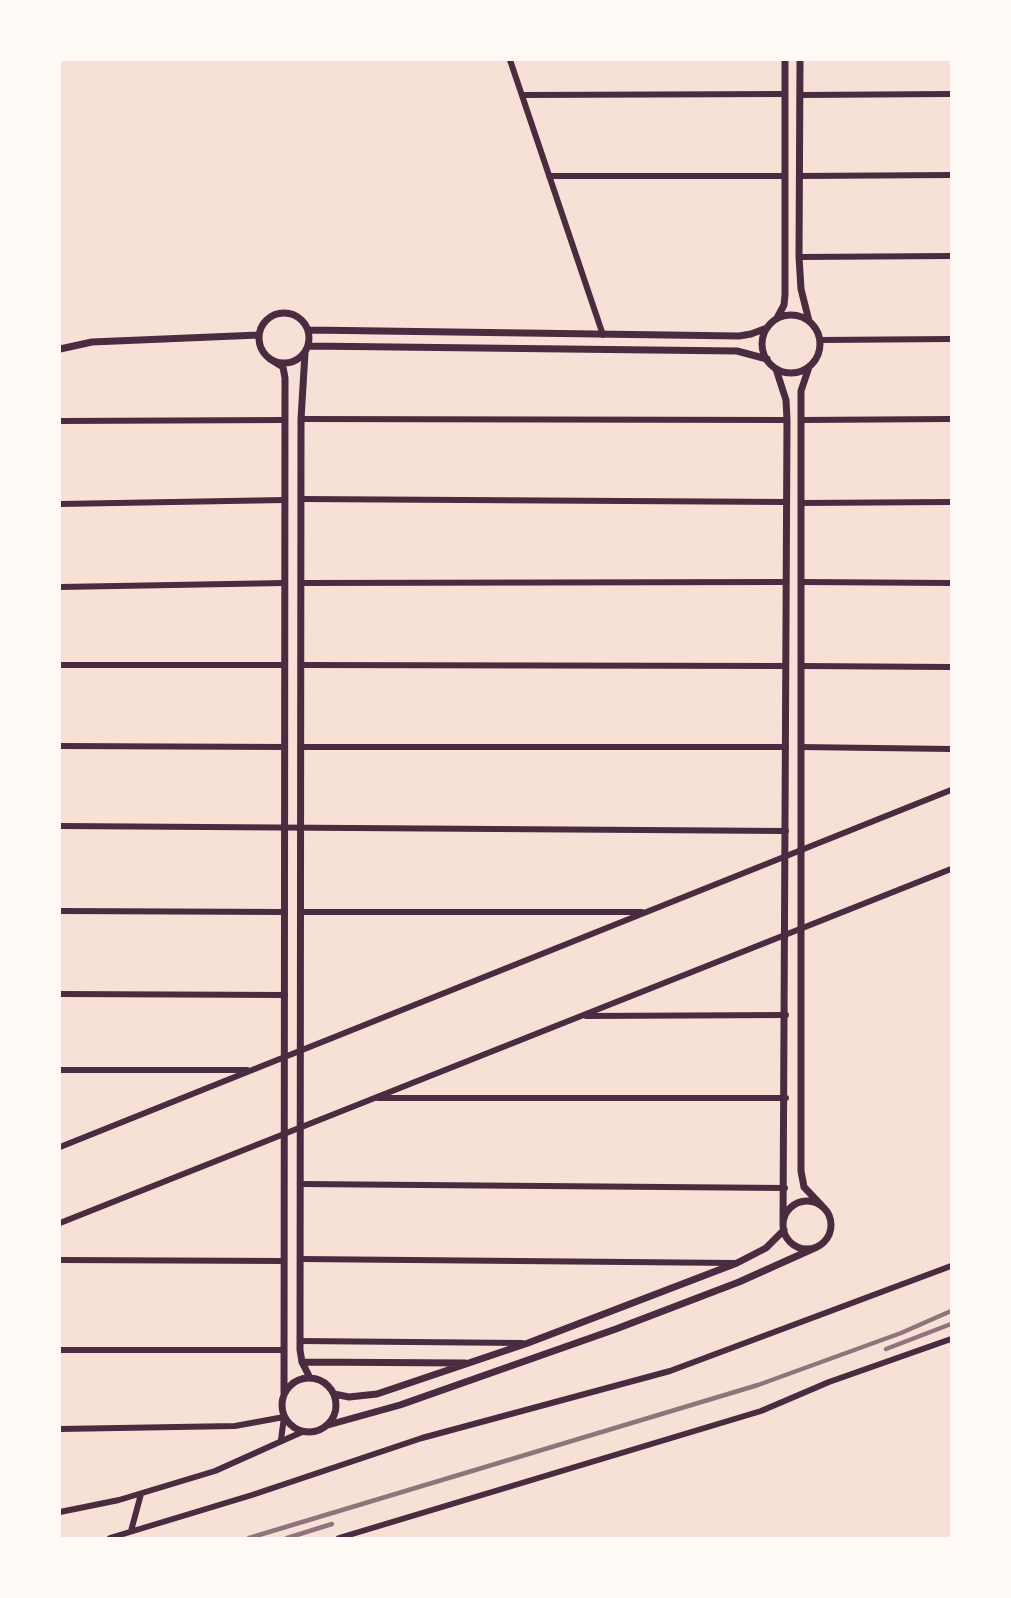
<!DOCTYPE html>
<html>
<head>
<meta charset="utf-8">
<style>
	body { margin:0 }
	#map { position:relative; width:1011px; height:1598px; overflow:hidden; background:#f7e1d7; font-family:"Space Grotesk",sans-serif }
	canvas { display:block }
	.frame { position:absolute; inset:0; border:61px solid #fffaf5; pointer-events:none }
</style>
</head>
<body>
<div id="map">
<canvas width="1011" height="1598"></canvas>
<div class="frame"></div>
</div>
<script>
const ctx = document.querySelector('canvas').getContext('2d');
ctx.lineJoin = 'round';
const shape = rows => new Path2D(rows.map(r => 'M' + r).join(''));
function trace(path, color, width, dash) { ctx.strokeStyle = color; ctx.lineWidth = width; ctx.lineCap = dash ? 'butt' : 'round'; ctx.setLineDash(dash || []); ctx.stroke(path); }
trace(shape([
	[510,60,603,335],
	[522,95,785,94],
	[800,95,951,94],
	[549,176,784,176],
	[799,176,951,175],
	[799,257,951,256],
	[820,340,951,339],
	[301,419,787,420],
	[801,420,951,419],
	[60,421,285,420],
	[301,499,787,502],
	[801,503,951,502],
	[60,504,285,500],
	[801,582,951,583],
	[301,583,786,582],
	[60,587,285,583],
	[60,665,285,665],
	[301,665,786,666],
	[801,666,951,667],
	[60,746,285,747],
	[301,747,786,747],
	[801,747,951,749],
	[60,826,786,831],
	[60,911,285,912],
	[301,912,642,912],
	[60,994,285,995],
	[586,1016,786,1015],
	[60,1070,247,1070],
	[378,1098,786,1098],
	[60,1147,951,790],
	[301,1184,785,1188],
	[60,1223,951,869],
	[301,1259,735,1263],
	[60,1260,284,1261],
	[300,1341,522,1343],
	[60,1350,284,1350],
	[60,1429,235,1426,284,1417,281,1440],
	[60,1512,119,1500,215,1471,302,1432],
	[131,1531,141,1494],
	[110,1538,252,1495,422,1438,670,1371,951,1266],
	[339,1538,761,1411,829,1382,951,1339]
]), '#4a2c40', 6);
trace(shape([
	[800,60,799,257,801,289,809,321],
	'259 338a25 25 0 1 1 50 0a25 25 0 1 1-50 0Z',
	'762 344a29 29 0 1 1 58 0a29 29 0 1 1-58 0Z',
	[777,318,784,305,785,295,785,60],
	[309,330,739,336,751,334,767,328],
	[308,346,737,351,767,359],
	[60,349,92,342,259,335],
	[305,353,301,419,300,1350,302,1362,310,1378],
	[270,359,283,367,285,378,284,1392],
	[809,367,801,391,801,1171,804,1187,822,1206],
	[776,369,786,400,787,420,783,1222],
	'783 1225a24 24 0 1 1 48 0a24 24 0 1 1-48 0Z',
	[302,1362,465,1363],
	'282 1405a27 27 0 1 1 54 0a27 27 0 1 1-54 0Z',
	[334,1394,349,1397,377,1394,528,1343,737,1263,766,1248,784,1230],
	[328,1425,400,1405,616,1329,739,1282,817,1247]
]), '#4a2c40', 7);
trace(shape([
	[886,1349,951,1324],
	[249,1538,758,1385,901,1333,951,1311],
	[287,1538,332,1524]
]), '#8f747c', 4.5);
</script>
</body>
</html>
